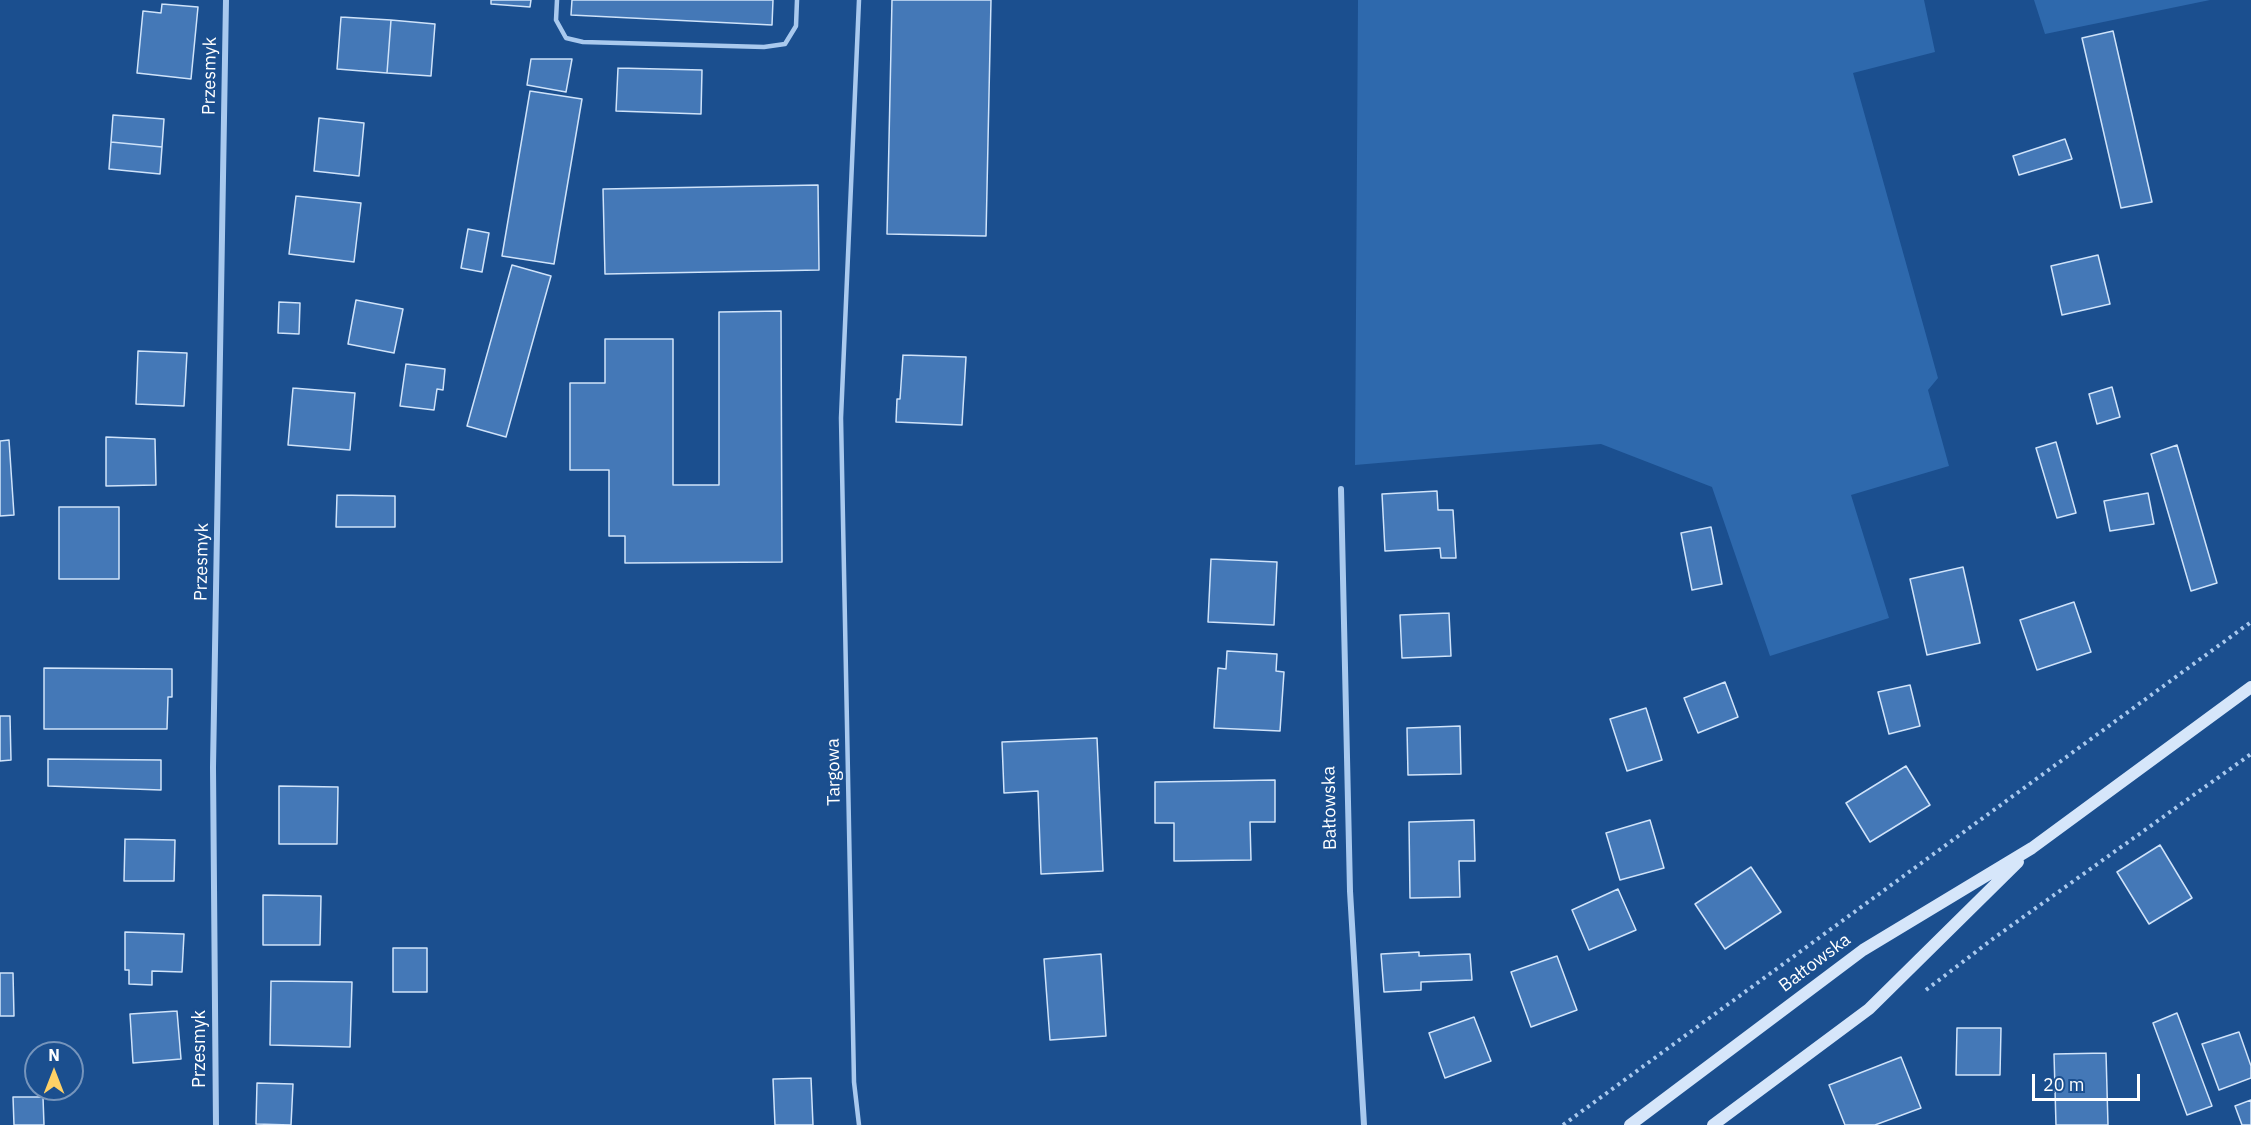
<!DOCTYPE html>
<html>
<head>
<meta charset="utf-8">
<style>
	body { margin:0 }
	#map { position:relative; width:2251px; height:1125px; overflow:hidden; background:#1b4f8f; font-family:"IBM Plex Sans",sans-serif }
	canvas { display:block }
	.north { position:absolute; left:24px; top:1041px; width:60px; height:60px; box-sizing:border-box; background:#1b4f8f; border:2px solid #7695bc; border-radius:50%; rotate:0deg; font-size:16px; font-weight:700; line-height:24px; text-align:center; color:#fff }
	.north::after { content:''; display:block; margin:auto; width:21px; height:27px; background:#ffd166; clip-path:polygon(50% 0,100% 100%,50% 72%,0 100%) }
	.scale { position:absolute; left:2032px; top:1074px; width:108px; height:27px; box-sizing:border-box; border:3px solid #fff; border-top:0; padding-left:8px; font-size:18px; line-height:21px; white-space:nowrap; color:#fff; -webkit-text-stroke:4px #1b4f8f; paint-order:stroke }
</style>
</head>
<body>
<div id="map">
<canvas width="2251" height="1125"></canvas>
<div class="north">N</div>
<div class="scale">20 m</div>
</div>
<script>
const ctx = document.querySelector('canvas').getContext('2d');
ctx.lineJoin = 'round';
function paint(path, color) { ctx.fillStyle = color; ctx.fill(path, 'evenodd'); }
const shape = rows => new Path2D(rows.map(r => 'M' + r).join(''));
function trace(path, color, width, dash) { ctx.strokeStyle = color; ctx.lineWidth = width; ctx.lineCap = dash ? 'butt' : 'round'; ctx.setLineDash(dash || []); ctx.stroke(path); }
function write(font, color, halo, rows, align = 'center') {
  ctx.font = font + ' "IBM Plex Sans",sans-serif'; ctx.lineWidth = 5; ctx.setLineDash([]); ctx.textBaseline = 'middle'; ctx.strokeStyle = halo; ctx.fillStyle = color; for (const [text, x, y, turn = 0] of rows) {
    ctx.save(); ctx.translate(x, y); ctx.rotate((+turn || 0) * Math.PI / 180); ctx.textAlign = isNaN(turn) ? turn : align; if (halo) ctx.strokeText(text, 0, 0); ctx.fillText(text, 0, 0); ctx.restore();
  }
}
paint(shape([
	[1358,0,1924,0,1935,52,1853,73,1938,378,1928,390,1949,466,1851,495,1889,618,1770,656,1712,487,1601,444,1355,465],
	[2034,0,2210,0,2045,34]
]), '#2e69ad');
const building = shape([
	[491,0,531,0,530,7,491,4,491,0],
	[572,0,773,0,772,25,571,15,572,0],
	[892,0,991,0,986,236,887,234,892,0],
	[162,4,198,7,191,79,137,73,143,11,161,13,162,4],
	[341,17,391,20,387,73,337,69,341,17],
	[391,20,435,24,431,76,387,73,391,20],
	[2113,31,2152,202,2121,208,2082,38,2113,31],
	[531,59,572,59,566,92,527,85,531,59],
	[618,68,702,70,701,114,616,111,618,68],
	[530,91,582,99,554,264,502,256,530,91],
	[113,115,164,119,162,147,111,142,113,115],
	[319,118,364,123,359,176,314,171,319,118],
	[2065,139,2072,159,2019,175,2013,156,2065,139],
	[111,142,162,147,160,174,109,169,111,142],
	[818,185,819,270,605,274,603,189,818,185],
	[296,196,361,203,354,262,289,254,296,196],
	[468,229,489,233,482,272,461,268,468,229],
	[2098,255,2110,304,2062,315,2051,266,2098,255],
	[512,265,551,276,506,437,467,426,512,265],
	[356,300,403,309,394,353,348,344,356,300],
	[279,302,300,303,299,334,278,333,279,302],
	[781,311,782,562,625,563,625,536,609,536,609,470,570,470,570,383,605,383,605,339,673,339,673,485,719,485,719,312,781,311],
	[138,351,187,353,184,406,136,404,138,351],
	[903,355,966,357,962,425,896,422,897,399,900,399,903,355],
	[406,364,445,369,443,390,437,389,434,410,400,406,406,364],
	[2112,387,2120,417,2097,424,2089,394,2112,387],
	[293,388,355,393,350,450,288,445,293,388],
	[106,437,155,439,156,485,106,486,106,437],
	[9,440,14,515,0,516,0,441,9,440],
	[2056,442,2076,513,2057,518,2036,448,2056,442],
	[2177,445,2217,583,2191,591,2151,454,2177,445],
	[1437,491,1438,510,1453,510,1456,558,1441,558,1440,548,1385,551,1382,494,1437,491],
	[2148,493,2154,524,2110,531,2104,501,2148,493],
	[337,495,395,496,395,527,336,527,337,495],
	[59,507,119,507,119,579,59,579,59,507],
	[1711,527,1722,584,1692,590,1681,533,1711,527],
	[1211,559,1277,562,1274,625,1208,622,1211,559],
	[1963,567,1980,643,1927,655,1910,579,1963,567],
	[2074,602,2091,652,2037,670,2020,620,2074,602],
	[1449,613,1451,656,1402,658,1400,615,1449,613],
	[1227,651,1277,654,1276,671,1284,672,1280,731,1214,728,1218,668,1226,669,1227,651],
	[44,668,172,669,172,697,168,697,167,729,44,729,44,668],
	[1725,682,1738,717,1698,733,1684,698,1725,682],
	[1910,685,1920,726,1889,734,1878,692,1910,685],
	[1646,708,1662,760,1627,771,1610,719,1646,708],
	[0,716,10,716,11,760,0,761,0,716],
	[1460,726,1461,774,1408,775,1407,728,1460,726],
	[1097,738,1103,871,1041,874,1038,791,1004,793,1002,742,1097,738],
	[48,759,161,760,161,790,48,786,48,759],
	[1906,766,1930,805,1870,842,1846,803,1906,766],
	[1275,780,1275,822,1250,822,1251,860,1174,861,1174,823,1155,823,1155,782,1275,780],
	[279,786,338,787,337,844,279,844,279,786],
	[1474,820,1475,861,1459,861,1460,897,1410,898,1409,822,1474,820],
	[1650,820,1664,868,1620,880,1606,833,1650,820],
	[125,839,175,840,174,881,124,881,125,839],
	[2160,845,2192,898,2149,924,2117,872,2160,845],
	[1751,867,1781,912,1725,949,1695,904,1751,867],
	[1618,889,1636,930,1589,950,1572,910,1618,889],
	[263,895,321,896,320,945,263,945,263,895],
	[125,932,184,934,182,972,152,971,152,985,129,984,129,970,125,970,125,932],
	[393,948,427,948,427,992,393,992,393,948],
	[1419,952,1419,956,1470,954,1472,980,1421,982,1421,990,1384,992,1381,954,1419,952],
	[1101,954,1106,1036,1050,1040,1044,959,1101,954],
	[1557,956,1577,1010,1531,1027,1511,972,1557,956],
	[0,973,13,973,14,1016,0,1016,0,973],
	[271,981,352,982,350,1047,270,1045,271,981],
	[177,1011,181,1059,133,1063,130,1014,177,1011],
	[2177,1013,2212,1106,2187,1115,2153,1023,2177,1013],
	[1474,1017,1491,1061,1445,1078,1429,1033,1474,1017],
	[1957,1028,2001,1028,2000,1075,1956,1075,1957,1028],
	[2239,1032,2251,1066,2251,1078,2219,1090,2202,1044,2239,1032],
	[2106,1053,2108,1125,2056,1125,2054,1054,2106,1053],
	[1901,1057,1921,1108,1875,1125,1845,1125,1829,1085,1901,1057],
	[811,1078,813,1125,775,1125,773,1079,811,1078],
	[257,1083,293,1084,291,1125,256,1124,257,1083],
	[13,1097,43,1097,44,1125,14,1125,13,1097],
	[2251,1100,2251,1125,2242,1125,2235,1106,2251,1100]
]);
paint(building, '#4478b7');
trace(building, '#cfe3fa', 1.5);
trace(shape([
	[1926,990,1994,938,2251,754],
	[1563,1125,2251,622]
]), '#a9c9ee', 4, [3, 4.5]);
trace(shape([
	[557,0,556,20,566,38,583,42,764,47,785,44,796,26,797,0],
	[859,0,841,418,854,1082,859,1125]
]), '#a9c9ee', 4.5);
trace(shape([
	[1341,489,1350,891,1364,1125],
	[216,1125,213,767,226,0]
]), '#a9c9ee', 6);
trace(shape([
	[1630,1125,1863,950,2032,848,2251,687],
	[1713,1125,1869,1009,2018,862]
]), '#d6e6fa', 12);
write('18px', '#fff', '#1b4f8f', [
	["Przesmyk",210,76,-89],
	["Przesmyk",202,562,-89],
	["Targowa",834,772,-91],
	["Bałtowska",1330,808,-91],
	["Bałtowska",1815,963,-37],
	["Przesmyk",200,1049,-90]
]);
</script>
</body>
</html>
